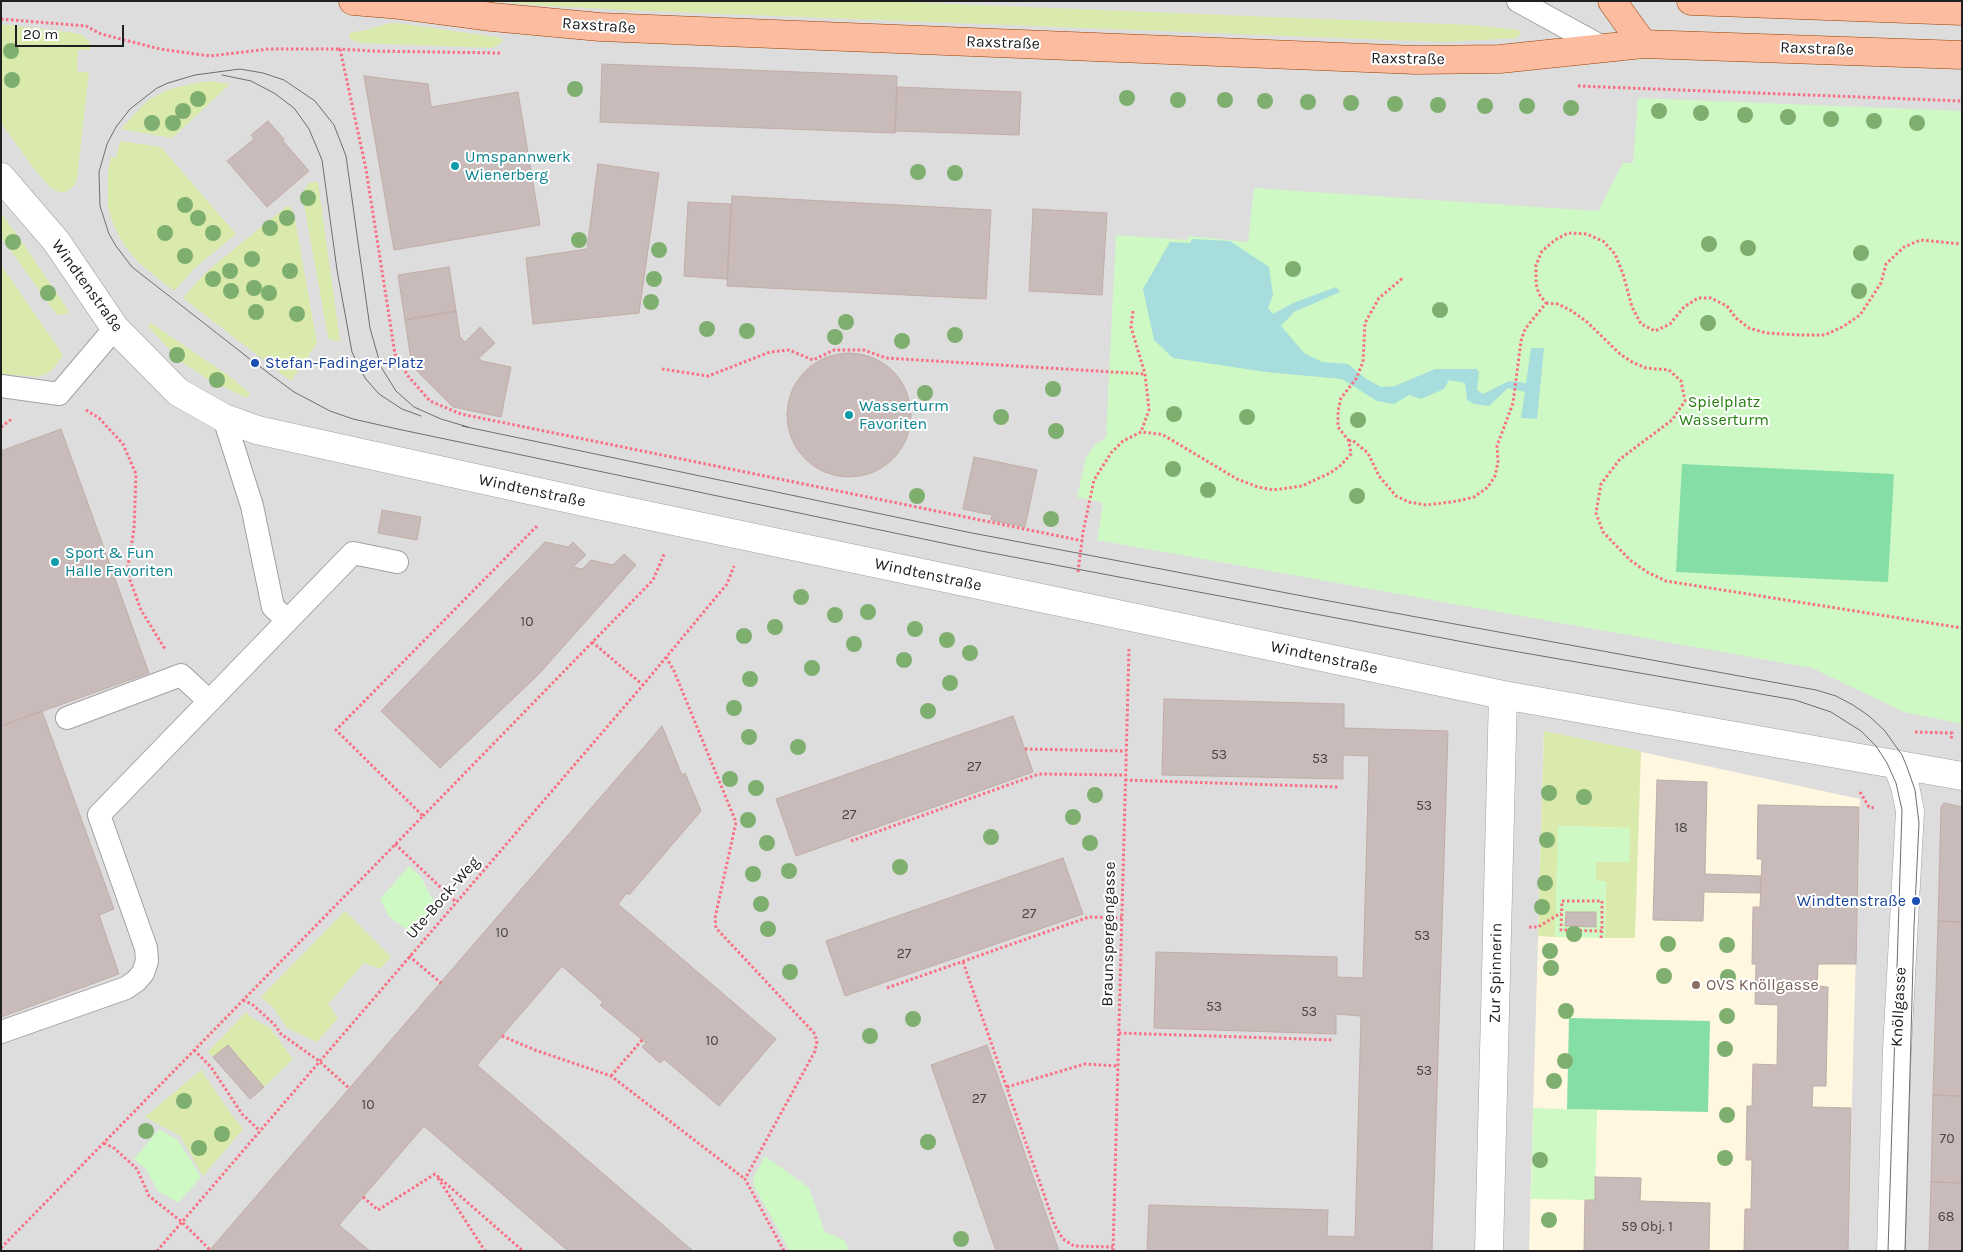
<!DOCTYPE html>
<html>
<head>
<meta charset="utf-8">
<style>
	body { margin:0 }
	#map { position:relative; width:1963px; height:1252px; overflow:hidden; background:#f0eae6; font-family:Karla,sans-serif }
	canvas { display:block }
	.frame { position:absolute; inset:0; border:2px solid #202020; pointer-events:none }
	.scale { position:absolute; left:15px; top:25px; width:109px; height:22px; box-sizing:border-box; border:2px solid #202020; border-top:0; padding-left:6px; font-size:15px; line-height:18px; white-space:nowrap; color:#202020; -webkit-text-stroke:4px #fff; paint-order:stroke }
</style>
</head>
<body>
<div id="map">
<canvas width="1963" height="1252"></canvas>
<div class="frame"></div>
<div class="scale">20 m</div>
</div>
<script>
const ctx = document.querySelector('canvas').getContext('2d');
ctx.lineJoin = 'round';
function paint(path, color) { ctx.fillStyle = color; ctx.fill(path, 'evenodd'); }
const shape = rows => new Path2D(rows.map(r => 'M' + r).join(''));
function trace(path, color, width, dash) { ctx.strokeStyle = color; ctx.lineWidth = width; ctx.lineCap = dash ? 'butt' : 'round'; ctx.setLineDash(dash || []); ctx.stroke(path); }
function write(font, color, halo, rows, align = 'center') {
  ctx.font = font + ' Karla,sans-serif'; ctx.lineWidth = 4; ctx.setLineDash([]); ctx.textBaseline = 'middle'; ctx.strokeStyle = halo; ctx.fillStyle = color; for (const [text, x, y, turn = 0] of rows) {
    ctx.save(); ctx.translate(x, y); ctx.rotate((+turn || 0) * Math.PI / 180); ctx.textAlign = isNaN(turn) ? turn : align; if (halo) ctx.strokeText(text, 0, 0); ctx.fillText(text, 0, 0); ctx.restore();
  }
}
paint(shape([
	[1,1,1962,1,1962,1251,1,1251]
]), '#dedddd');
paint(shape([
	[1544,731,1860,799,1848,1251,1529,1251]
]), '#fff7e0');
paint(shape([
	[494,1,881,1,1471,25,1519,30,1521,34,1516,38,1444,42,646,11,545,6],
	[390,23,397,23,503,38,501,43,493,48,360,43,350,39,349,33,366,30],
	[1,24,76,33,84,36,90,43,90,50,78,50,77,72,89,72,77,179,75,185,65,192,59,192,51,188,35,170,1,123],
	[210,81,230,84,172,138,121,129,147,101,167,90,195,83],
	[120,141,161,147,236,234,196,267,174,291,139,263,124,245,114,226,108,208,108,170,111,157,116,158],
	[318,182,340,341,330,340,328,337,302,193,309,183],
	[287,206,290,207,294,214,317,343,291,381,183,298,206,272],
	[1,213,22,242,70,313,57,315,1,237],
	[1,265,63,355,55,367,48,373,38,377,1,374],
	[151,323,232,378,250,394,247,398,209,380,179,360,148,326],
	[1544,731,1641,751,1635,938,1605,938,1606,881,1596,881,1596,862,1630,828,1559,826,1555,937,1538,936],
	[345,911,391,957,380,969,364,963,328,1004,338,1018,317,1042,287,1028,273,1007,261,997],
	[246,1012,253,1019,270,1028,293,1059,264,1087,228,1045,213,1057,208,1052],
	[201,1070,234,1118,243,1129,203,1176,180,1136,145,1117]
]), '#daeaad');
paint(shape([
	[1638,98,1962,111,1962,724,1904,712,1812,668,1097,540,1103,503,1077,497,1086,457,1095,445,1106,437,1116,235,1187,240,1188,236,1248,242,1254,188,1598,211,1623,163,1633,163],
	[1558,826,1630,828,1629,862,1596,862,1596,881,1606,881,1605,938,1555,937],
	[409,866,420,876,436,905,412,933,389,917,380,899],
	[1533,1108,1597,1110,1595,1200,1531,1199],
	[159,1129,178,1140,201,1177,178,1203,158,1191,145,1168,134,1159],
	[765,1156,809,1188,825,1232,844,1240,849,1251,790,1251,753,1184,754,1177]
]), '#cef9c4');
paint(shape([
	[1682,464,1894,474,1888,582,1676,572],
	[1569,1018,1710,1021,1708,1112,1567,1109]
]), '#85dea5');
paint(shape([
	[1192,239,1230,241,1269,267,1273,295,1268,308,1273,314,1293,303,1336,287,1340,292,1294,312,1281,326,1304,353,1322,362,1348,364,1365,378,1381,387,1395,386,1435,369,1477,369,1479,372,1477,390,1483,394,1509,381,1526,383,1531,348,1544,348,1537,419,1521,418,1525,392,1508,388,1489,406,1474,404,1467,400,1465,383,1449,380,1444,389,1421,399,1409,395,1394,404,1377,401,1342,379,1266,372,1173,358,1154,340,1143,289,1170,242,1190,243]
]), '#a7dddc');
const building = shape([
	[602,64,897,76,895,133,600,122,602,64],
	[364,76,428,84,431,107,518,92,540,225,394,250,364,76],
	[897,87,1021,92,1019,135,895,131,897,87],
	[268,121,284,139,283,141,309,171,267,207,227,161,254,139,251,135,268,121],
	[598,164,659,173,639,313,533,324,526,258,587,249,598,164],
	[732,196,991,210,986,299,727,286,732,196],
	[688,202,731,204,727,279,684,276,688,202],
	[1033,209,1107,213,1102,295,1029,291,1033,209],
	[449,267,456,311,405,320,398,275,449,267],
	[456,311,460,337,465,342,480,327,495,343,479,358,482,361,511,367,501,417,453,407,412,366,405,320,456,311],
	'787 415a62 62 0 1 1 124 0a62 62 0 1 1-124 0Z',
	[61,429,149,673,1,726,1,451,61,429],
	[974,457,1037,470,1025,527,991,520,992,515,963,509,974,457],
	[382,510,421,517,417,540,378,533,382,510],
	[545,542,568,547,573,542,586,555,573,567,582,569,591,560,613,565,624,554,636,565,538,675,440,768,381,711,545,542],
	[1164,699,1344,704,1344,728,1448,731,1432,1251,1147,1251,1149,1205,1328,1210,1327,1236,1355,1237,1361,1016,1336,1014,1336,1034,1154,1028,1156,952,1337,957,1337,977,1363,978,1369,756,1343,755,1343,779,1162,775,1164,699],
	[42,711,114,909,99,915,119,974,1,1017,1,726,42,711],
	[1013,716,1033,772,796,856,776,799,1013,716],
	[662,726,682,775,685,773,701,811,629,895,627,893,618,904,776,1039,719,1106,664,1059,660,1063,642,1047,646,1043,600,1005,603,1002,562,966,477,1065,693,1251,568,1251,424,1126,339,1225,370,1251,209,1251,662,726],
	[1657,780,1707,782,1705,874,1761,876,1760,893,1704,892,1703,921,1653,920,1657,780],
	[1944,803,1962,807,1962,922,1938,921,1941,807,1944,803],
	[1758,805,1859,807,1856,964,1818,964,1817,986,1828,987,1826,1086,1813,1086,1812,1107,1851,1108,1848,1251,1744,1251,1745,1209,1751,1209,1752,1160,1746,1160,1747,1106,1752,1106,1753,1064,1777,1065,1778,1005,1755,1004,1756,964,1752,964,1753,907,1760,907,1762,859,1757,859,1758,805],
	[1063,858,1083,914,845,996,826,941,1063,858],
	[1566,912,1596,912,1596,927,1565,926,1566,912],
	[1938,921,1962,922,1962,1096,1933,1095,1938,921],
	[228,1045,264,1087,250,1099,213,1057,228,1045],
	[987,1045,1059,1251,996,1251,931,1065,987,1045],
	[1933,1095,1962,1096,1962,1183,1931,1182,1933,1095],
	[1595,1177,1641,1178,1640,1201,1710,1203,1709,1251,1584,1251,1585,1200,1595,1200,1595,1177],
	[1931,1182,1962,1183,1962,1251,1929,1251,1931,1182]
]);
paint(building, '#c8bbb9');
trace(building, '#c2ada8', 1);
const service = shape([
	[1518,1,1606,49],
	[1,386,59,394,115,328],
	[224,418,252,506,273,607,287,620],
	[67,718,181,675,209,701],
	[1,1032,126,988,136,981,143,973,147,961,146,948,99,815,353,553,397,562]
]);
const minor = shape([
	[1,177,56,241,115,328,178,392,224,418,257,430,593,504,1503,695,1962,776],
	[1489,1251,1503,695],
	[1891,1251,1897,1049,1910,811,1905,786,1897,765]
]);
const primary = shape([
	[353,1,401,5,492,17,600,27,1416,60,1500,59,1643,44,1962,55],
	[1612,1,1643,44],
	[1691,1,1962,11]
]);
trace(service, '#a1a1a1', 24);
trace(minor, '#a1a1a1', 29);
trace(primary, '#9a4001', 29);
trace(shape([
	[1,19,86,26,101,34,160,49,210,56,269,49,340,49],
	[500,53,372,51,340,49,366,169,395,354,408,376,430,401,461,414,1083,541],
	[1578,86,1962,101],
	[1546,303,1558,304,1570,310,1586,321,1620,354,1632,362,1646,368,1669,370,1681,381,1685,401,1672,420,1620,459,1601,484,1596,513,1603,532,1630,560,1647,572,1666,581,1962,628],
	[1133,311,1131,327,1145,374,1149,410,1141,432],
	[662,369,708,376,770,352,789,350,813,360,834,350,864,350,886,358,1145,374],
	[86,410,99,418,123,444,136,474,134,529,127,572,141,610,165,649],
	[1,427,13,418],
	[1349,441,1338,427,1338,411,1341,398,1356,379,1363,362,1365,323,1379,298,1404,277],
	[1078,572,1083,532,1094,480,1111,453,1123,441,1141,432,1159,434,1165,436,1237,479,1258,487,1273,490,1302,486,1330,473,1340,466,1351,454,1349,441,1352,440,1368,453,1379,476,1396,496,1409,502,1426,505,1458,501,1474,497,1488,487,1495,476,1498,462,1497,446,1513,403,1521,341,1525,329,1546,303,1539,294,1536,284,1536,265,1542,251,1555,240,1568,233,1587,234,1603,241,1615,254,1623,274,1632,307,1641,324,1655,331,1670,324,1684,307,1698,298,1711,298,1727,306,1736,318,1749,328,1766,333,1800,335,1825,335,1844,326,1860,315,1881,283,1886,264,1904,247,1920,240,1962,244],
	[592,642,643,685],
	[666,657,674,671,736,822,715,918,716,928,814,1033,817,1041,815,1051,745,1179,784,1251],
	[1915,732,1952,733,1951,740],
	[1025,749,1126,751],
	[1125,780,1338,787],
	[1860,792,1869,807,1875,808],
	[423,816,653,580,665,552],
	[851,841,1039,774,1125,775],
	[395,844,456,902],
	[1562,901,1602,901,1602,931,1561,930,1562,901],
	[1529,927,1538,927,1561,913],
	[1601,938,1602,931],
	[409,956,441,983],
	[963,962,1055,1226,1063,1239,1074,1246,1113,1247],
	[887,988,1089,917,1122,918],
	[243,1000,253,1005,274,1024,281,1034,319,1061,350,1089],
	[1119,1033,1334,1040],
	[502,1036,535,1050,611,1076,745,1179],
	[194,1050,211,1067,242,1114,260,1131],
	[611,1076,642,1040],
	[1007,1087,1085,1064,1118,1066],
	[104,1143,114,1148,137,1169,149,1196,182,1222,210,1250],
	[438,1178,485,1251],
	[363,1197,378,1210,435,1174,523,1251],
	[1,1248,423,816,336,730,538,525],
	[157,1251,643,685,727,584,734,566],
	[1113,1251,1129,649]
]), '#f96f84', 3, [2.5, 2.5]);
trace(service, '#fff', 22);
trace(minor, '#fff', 28);
trace(primary, '#fbbca0', 28);
trace(shape([
	[222,75,251,81,274,93,294,108,309,129,322,160,337,270,352,352,365,378,379,394,402,409,421,416],
	[462,426,967,532,1329,601,1816,690,1836,696,1853,705,1869,716,1885,731,1902,755,1907,767,1915,790,1919,823,1914,927,1905,1251],
	[468,427,441,419,414,407,396,391,381,367,370,328,346,156,334,125,315,101,284,80,263,73,240,69,195,75,168,83,157,88,130,109,116,127,107,144,99,172,100,206,109,234,116,246,132,267,255,363,294,392,330,411,353,419,402,430,976,550,1490,647,1795,700,1831,712,1861,731,1876,746,1887,763,1896,783,1902,810,1888,1251]
]), '#6e6e6e', 1);
ctx.fillStyle = '#7eaf6f';
for (const [x, y] of [
	[11,51],
	[12,80],
	[575,89],
	[1127,98],
	[198,99],
	[1178,100],
	[1225,100],
	[1265,101],
	[1308,102],
	[1351,103],
	[1395,104],
	[1438,105],
	[1485,106],
	[1527,106],
	[1571,108],
	[183,111],
	[1659,111],
	[1701,113],
	[1745,115],
	[1788,117],
	[1831,119],
	[1874,121],
	[152,123],
	[173,123],
	[1917,123],
	[918,172],
	[955,173],
	[308,198],
	[185,205],
	[198,218],
	[287,218],
	[270,228],
	[165,233],
	[213,233],
	[579,240],
	[13,242],
	[1709,244],
	[1748,248],
	[659,250],
	[1861,253],
	[185,256],
	[252,259],
	[1293,269],
	[230,271],
	[290,271],
	[213,279],
	[654,279],
	[254,288],
	[231,291],
	[1859,291],
	[48,293],
	[269,293],
	[651,302],
	[1440,310],
	[256,312],
	[297,314],
	[846,322],
	[1708,323],
	[707,329],
	[747,331],
	[955,335],
	[835,337],
	[902,341],
	[177,355],
	[217,380],
	[1053,389],
	[925,393],
	[1174,414],
	[1001,417],
	[1247,417],
	[1358,420],
	[1056,431],
	[1173,469],
	[1208,490],
	[917,496],
	[1357,496],
	[1051,519],
	[801,597],
	[868,612],
	[835,615],
	[775,627],
	[915,629],
	[744,636],
	[947,640],
	[854,644],
	[970,653],
	[904,660],
	[812,668],
	[750,679],
	[950,683],
	[734,708],
	[928,711],
	[749,737],
	[798,747],
	[730,779],
	[756,788],
	[1549,793],
	[1095,795],
	[1584,797],
	[1073,817],
	[748,820],
	[991,837],
	[1547,840],
	[767,843],
	[1090,843],
	[900,867],
	[789,871],
	[753,874],
	[1545,883],
	[761,904],
	[1542,907],
	[768,929],
	[1574,934],
	[1668,944],
	[1727,945],
	[1550,951],
	[1551,968],
	[790,972],
	[1664,976],
	[1728,977],
	[1566,1011],
	[1727,1016],
	[913,1019],
	[870,1036],
	[1725,1049],
	[1565,1061],
	[1554,1081],
	[184,1101],
	[1727,1115],
	[146,1131],
	[222,1134],
	[928,1142],
	[199,1148],
	[1725,1158],
	[1540,1160],
	[1549,1220],
	[961,1239]
]) { ctx.beginPath(); ctx.arc(x, y, 8, 0, 2 * Math.PI); ctx.fill(); }
for (const [x, y, r, color] of [
	[455,166,5,"#0f9aa8"],
	[255,363,5,"#1a4fb4"],
	[849,415,5,"#0f9aa8"],
	[55,562,5,"#0f9aa8"],
	[1916,901,5,"#1a4fb4"],
	[1696,985,5,"#8d6e63"]
]) { const dot = new Path2D(); dot.arc(x, y, r, 0, 2 * Math.PI); ctx.fillStyle = color; ctx.fill(dot); trace(dot, '#fff', 2); }
write('14px', '#4a4746', null, [
	["10",527,622],
	["53",1219,755],
	["53",1320,759],
	["27",974,767],
	["53",1424,806],
	["27",849,815],
	["18",1681,828],
	["27",1029,914],
	["10",502,933],
	["53",1422,936],
	["27",904,954],
	["53",1214,1007],
	["53",1309,1012],
	["10",712,1041],
	["53",1424,1071],
	["27",979,1099],
	["10",368,1105],
	["70",1947,1139],
	["68",1946,1217],
	["59 Obj. 1",1647,1227]
]);
write('16px', '#202020', '#fff', [
	["Raxstraße",599,26,4],
	["Raxstraße",1003,43,2],
	["Raxstraße",1817,49,2],
	["Raxstraße",1408,59,1],
	["Windtenstraße",87,286,54],
	["Windtenstraße",532,491,12],
	["Windtenstraße",928,575,12],
	["Windtenstraße",1324,658,12],
	["Ute-Bock-Weg",443,898,-49],
	["Braunspergengasse",1109,934,-89],
	["Zur Spinnerin",1496,973,-89],
	["Knöllgasse",1899,1007,-87]
]);
write('16px', '#0d838f', '#fff', [
	["Umspannwerk",465,157],
	["Wienerberg",465,175],
	["Wasserturm",859,406],
	["Favoriten",859,424],
	["Sport & Fun",65,553],
	["Halle Favoriten",65,571]
], 'left');
write('16px', '#164399', '#fff', [
	["Stefan-Fadinger-Platz",265,363],
	["Windtenstraße",1906,901,"right"]
], 'left');
write('16px', '#217f0d', '#fff', [
	["Spielplatz",1724,402],
	["Wasserturm",1724,420]
]);
write('16px', '#785e54', '#fff', [
	["OVS Knöllgasse",1706,985]
], 'left');
</script>
</body>
</html>
